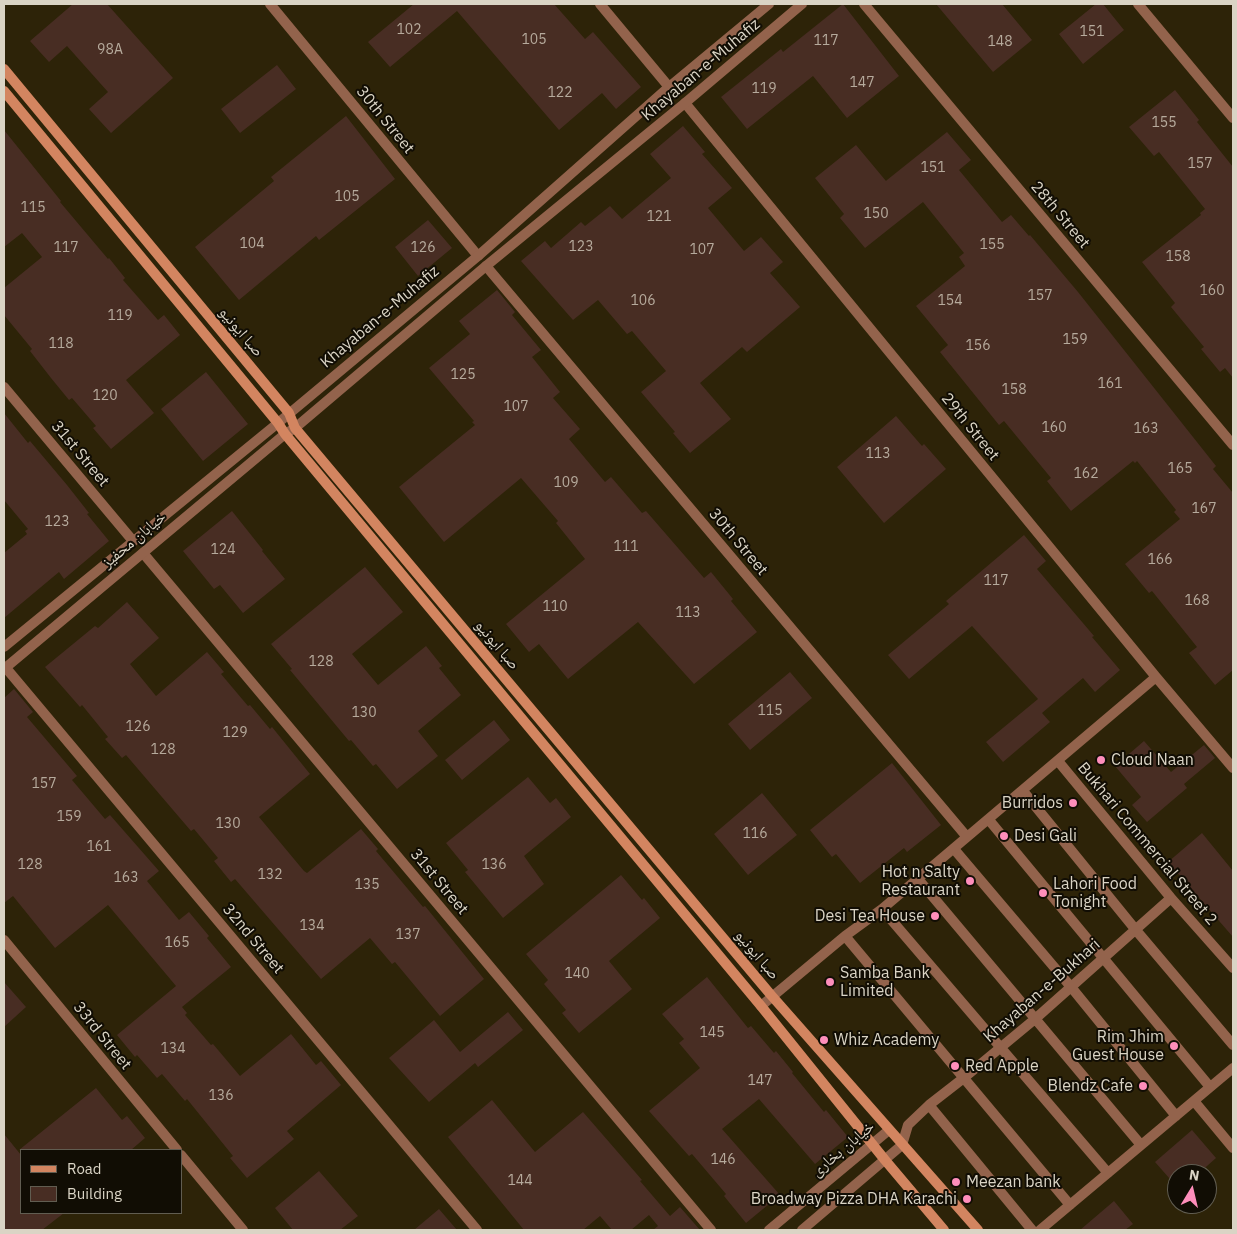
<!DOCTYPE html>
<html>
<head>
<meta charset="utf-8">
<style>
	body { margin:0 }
	#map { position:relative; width:1237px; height:1234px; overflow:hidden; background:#2d2308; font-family:"IBM Plex Sans",sans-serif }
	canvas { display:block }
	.frame { position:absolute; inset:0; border:5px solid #dad4c5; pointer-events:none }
	.legend { position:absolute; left:20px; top:1149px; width:162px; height:65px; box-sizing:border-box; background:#110d04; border:1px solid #615d51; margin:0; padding:6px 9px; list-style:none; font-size:15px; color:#dad4c5 }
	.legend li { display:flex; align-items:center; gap:10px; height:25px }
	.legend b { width:25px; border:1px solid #615d51 }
	.north { position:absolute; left:1167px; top:1164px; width:50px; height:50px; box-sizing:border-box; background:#110d04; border:1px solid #615d51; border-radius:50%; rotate:9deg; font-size:14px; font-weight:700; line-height:20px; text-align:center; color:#dad4c5 }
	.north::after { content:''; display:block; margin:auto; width:18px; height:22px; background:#fe8ebb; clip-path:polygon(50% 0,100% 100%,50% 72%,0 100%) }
</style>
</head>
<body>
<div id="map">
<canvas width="1237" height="1234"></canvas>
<div class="frame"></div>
<ul class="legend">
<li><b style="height:6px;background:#d38560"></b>Road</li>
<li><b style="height:14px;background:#482d23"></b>Building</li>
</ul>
<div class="north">N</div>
</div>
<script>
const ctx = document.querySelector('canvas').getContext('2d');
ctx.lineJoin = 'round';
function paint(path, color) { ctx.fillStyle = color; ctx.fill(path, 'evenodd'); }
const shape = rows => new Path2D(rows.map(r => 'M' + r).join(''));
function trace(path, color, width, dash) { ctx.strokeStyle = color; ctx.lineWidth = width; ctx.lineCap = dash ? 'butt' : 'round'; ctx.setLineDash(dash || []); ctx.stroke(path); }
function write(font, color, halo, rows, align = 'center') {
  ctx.font = font + ' "IBM Plex Sans","Noto Naskh Arabic",sans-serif'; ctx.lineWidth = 4; ctx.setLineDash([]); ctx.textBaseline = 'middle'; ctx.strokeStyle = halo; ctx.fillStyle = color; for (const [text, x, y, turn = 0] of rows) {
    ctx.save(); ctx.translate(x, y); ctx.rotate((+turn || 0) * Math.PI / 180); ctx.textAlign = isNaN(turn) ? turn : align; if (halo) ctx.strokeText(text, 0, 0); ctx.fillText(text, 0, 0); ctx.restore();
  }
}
paint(shape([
	[73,4,107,4,173,78,111,133,89,109,108,92,67,46,49,62,30,41],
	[414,4,554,4,585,39,593,32,641,87,616,109,602,93,559,130,457,11,390,67,368,42],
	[843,4,899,76,847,118,813,76,747,129,721,97,781,49,783,52],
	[936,4,1002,4,1032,40,993,72],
	[1096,4,1103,4,1124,30,1083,64,1059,34],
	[277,65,296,89,240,133,221,109],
	[1175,90,1199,120,1197,122,1233,167,1233,378,1225,368,1220,372,1201,349,1204,347,1171,307,1175,303,1142,262,1201,215,1200,213,1205,209,1159,152,1154,156,1129,127],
	[346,116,395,179,319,240,316,236,239,300,195,247,274,181,271,177],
	[683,126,705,152,702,154,732,188,708,208,744,251,761,237,783,262,770,273,800,307,747,352,742,347,700,383,731,419,690,453,673,433,675,432,641,392,666,371,632,331,627,334,598,300,573,320,521,261,545,241,551,248,581,222,585,226,610,206,622,219,671,178,650,154],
	[4,130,61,201,60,202,108,259,109,258,125,278,123,280,158,320,164,315,180,335,126,380,154,413,111,449,93,428,96,426,72,398,69,400,51,378,30,351,32,349,4,315,4,288,42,257,22,233,4,247],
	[947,132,971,160,959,170,1002,222,1011,215,1029,236,1030,235,1078,292,1216,466,1213,469,1233,493,1233,670,1215,685,1189,653,1197,647,1152,591,1149,593,1125,564,1180,519,1174,512,1176,510,1137,461,1135,463,1133,461,1071,511,1047,481,1051,478,1004,421,999,425,940,352,948,345,916,306,965,266,959,257,964,253,923,202,865,248,840,218,844,214,815,178,856,145,886,181,887,180],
	[428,220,452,248,418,276,395,247],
	[497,290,515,312,512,315,541,350,532,357,560,392,553,398,580,429,569,439,605,482,611,477,642,513,646,511,704,578,711,572,733,599,731,601,757,632,694,684,638,622,568,679,539,644,529,652,506,624,585,559,556,523,558,521,521,478,444,542,399,487,475,425,472,422,474,421,429,368,470,334,459,321],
	[206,372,248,424,203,461,161,409],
	[4,413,28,443,30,441,67,485,89,513,87,514,109,541,64,579,59,572,4,618,4,553,27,534,25,531,28,529,4,500],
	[896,416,922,446,924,444,946,469,884,523,837,467],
	[232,511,263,550,262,551,285,579,243,613,220,585,214,589,183,551],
	[1024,535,1046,561,1037,569,1094,636,1092,637,1120,670,1095,692,1083,678,1042,713,1050,722,1003,762,986,742,1038,699,972,626,909,679,888,655,949,604,946,601],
	[365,567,403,612,352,654,378,685,426,646,442,666,439,668,461,695,418,731,438,756,397,789,376,764,373,766,351,740,349,741,290,670,292,669,271,644],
	[127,602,159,638,130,664,156,696,207,652,224,672,221,674,248,706,250,705,270,729,272,727,310,774,259,817,304,871,307,873,361,829,378,849,376,851,423,907,425,906,484,979,440,1016,395,962,392,964,370,938,321,979,235,879,231,882,214,861,218,858,194,829,191,831,126,755,122,758,105,739,108,737,82,705,80,707,45,667,95,626,98,628],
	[790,672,812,698,750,750,728,724],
	[14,689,33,712,27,717,77,776,72,780,105,819,110,815,159,871,147,881,179,920,189,912,209,936,207,938,231,967,182,1007,187,1013,185,1015,211,1045,213,1044,240,1076,291,1034,316,1065,321,1061,341,1085,287,1131,294,1139,247,1178,230,1158,233,1156,187,1099,185,1101,162,1074,157,1078,137,1055,135,1057,117,1035,176,986,108,905,55,948,13,896,4,903,4,698],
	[494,720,510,740,462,780,445,760],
	[1144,741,1171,772,1204,745,1215,758,1184,784,1187,788,1147,822,1132,805,1141,797,1115,766],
	[892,763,941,825,907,852,904,848,860,883,836,854,832,857,810,830],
	[528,777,550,803,556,798,571,817,524,856,544,884,503,918,465,872,468,870,446,843],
	[762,793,797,835,748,875,714,834],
	[1202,833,1233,871,1233,937,1168,862],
	[621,875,642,900,644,898,660,918,609,961,632,989,579,1033,562,1013,566,1010,544,984,548,980,526,954],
	[707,977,748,1028,751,1026,774,1053,776,1051,793,1072,792,1073,824,1112,826,1110,848,1137,815,1164,759,1099,722,1129,780,1195,746,1223,724,1196,726,1194,692,1154,689,1156,649,1111,700,1068,679,1043,684,1039,662,1014],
	[4,982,26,1007,4,1027],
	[508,1012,523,1030,478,1067,475,1063,429,1102,389,1058,434,1020,460,1052],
	[96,1088,122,1120,127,1116,145,1138,131,1150,19,1150],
	[492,1100,535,1152,583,1112,642,1180,640,1181,670,1216,680,1207,700,1230,653,1230,658,1226,649,1215,631,1230,612,1230,600,1216,583,1230,524,1230,448,1137],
	[1192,1130,1216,1158,1198,1174,1177,1174,1177,1187,1155,1162],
	[4,1134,21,1155,21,1213,64,1213,42,1230,4,1230],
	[319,1171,358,1216,340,1230,293,1230,275,1208],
	[1114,1201,1133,1224,1125,1230,1080,1230],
	[439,1209,457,1230,414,1230]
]), '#482d23');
trace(shape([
	[270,4,478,256],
	[600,4,669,87],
	[864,4,1233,445],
	[1138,4,1233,118],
	[685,103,1156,677,1233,768],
	[486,266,967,837],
	[4,387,133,541],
	[143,553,711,1230],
	[6,668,477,1230],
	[1058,761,1171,898,1233,968],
	[1023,791,1135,929,1233,1045],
	[989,820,1210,1087],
	[954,849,1071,987,1176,1116],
	[918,879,1141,1145],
	[882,909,1108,1173],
	[845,936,1070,1205],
	[4,940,177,1150],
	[761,1006,845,936,882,909,1156,677],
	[1194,1101,1233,1148],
	[929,1105,1032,1230],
	[902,1145,908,1125,929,1105,965,1077,1035,1019,1171,898],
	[181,1155,243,1230],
	[1040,1230,1233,1068]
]), '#93634c', 10);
trace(shape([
	[4,647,278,423,478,256,669,87,769,4],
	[4,669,285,434,295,428,486,266,685,103,802,4],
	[769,1230,889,1130],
	[802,1230,902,1145]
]), '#93634c', 10);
trace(shape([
	[4,69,289,413,295,428,771,995,978,1230],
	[4,91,278,423,285,434,761,1006,885,1160,944,1230]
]), '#d38560', 10);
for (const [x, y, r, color] of [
	[1101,760,5,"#fe8ebb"],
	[1073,803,5,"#fe8ebb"],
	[1004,836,5,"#fe8ebb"],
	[970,881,5,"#fe8ebb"],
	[1043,893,5,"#fe8ebb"],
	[935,916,5,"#fe8ebb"],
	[830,982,5,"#fe8ebb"],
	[824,1040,5,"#fe8ebb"],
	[1174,1046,5,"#fe8ebb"],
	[955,1066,5,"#fe8ebb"],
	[1143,1086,5,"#fe8ebb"],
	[956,1182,5,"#fe8ebb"],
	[967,1199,5,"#fe8ebb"]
]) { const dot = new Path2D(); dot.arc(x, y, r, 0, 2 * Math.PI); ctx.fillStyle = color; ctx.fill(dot); trace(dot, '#110d04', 2); }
write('14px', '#b6aa9c', null, [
	["102",409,30],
	["151",1092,32],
	["105",534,40],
	["117",826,41],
	["148",1000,42],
	["98A",110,50],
	["147",862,83],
	["119",764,89],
	["122",560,93],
	["155",1164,123],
	["157",1200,164],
	["151",933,168],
	["105",347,197],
	["115",33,208],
	["150",876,214],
	["121",659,217],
	["104",252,244],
	["155",992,245],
	["123",581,247],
	["117",66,248],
	["126",423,248],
	["107",702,250],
	["158",1178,257],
	["160",1212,291],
	["157",1040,296],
	["106",643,301],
	["154",950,301],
	["119",120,316],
	["159",1075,340],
	["118",61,344],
	["156",978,346],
	["125",463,375],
	["161",1110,384],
	["158",1014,390],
	["120",105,396],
	["107",516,407],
	["160",1054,428],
	["163",1146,429],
	["113",878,454],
	["165",1180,469],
	["162",1086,474],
	["109",566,483],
	["167",1204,509],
	["123",57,522],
	["111",626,547],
	["124",223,550],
	["166",1160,560],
	["117",996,581],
	["168",1197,601],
	["110",555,607],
	["113",688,613],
	["128",321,662],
	["115",770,711],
	["130",364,713],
	["126",138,727],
	["129",235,733],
	["128",163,750],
	["157",44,784],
	["159",69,817],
	["130",228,824],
	["116",755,834],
	["161",99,847],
	["128",30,865],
	["136",494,865],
	["132",270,875],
	["163",126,878],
	["135",367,885],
	["134",312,926],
	["137",408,935],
	["165",177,943],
	["140",577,974],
	["145",712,1033],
	["134",173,1049],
	["147",760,1081],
	["136",221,1096],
	["146",723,1160],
	["144",520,1181]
]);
write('16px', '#dad4c5', '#110d04', [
	["Khayaban-e-Muhafiz",701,70,-40],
	["30th Street",385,120,51],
	["28th Street",1060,215,50],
	["Khayaban-e-Muhafiz",380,317,-40],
	["صبا ایونیو",241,332,50],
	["29th Street",970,427,51],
	["31st Street",80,454,50],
	["خیابان محفیز",134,540,-40],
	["30th Street",738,542,50],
	["صبا ایونیو",497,645,50],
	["Bukhari Commercial Street 2",1147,844,50],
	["31st Street",439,882,50],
	["32nd Street",253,939,50],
	["صبا ایونیو",757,955,50],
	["Khayaban-e-Bukhari",1042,991,-41],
	["33rd Street",102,1036,51],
	["خیابان بخاری",843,1149,-40]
]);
write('16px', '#dad4c5', '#110d04', [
	["Cloud Naan",1111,760],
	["Burridos",1063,803,"right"],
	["Desi Gali",1014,836],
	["Hot n Salty",960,872,"right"],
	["Restaurant",960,890,"right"],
	["Lahori Food",1053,884],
	["Tonight",1053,902],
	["Desi Tea House",925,916,"right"],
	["Samba Bank",840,973],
	["Limited",840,991],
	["Rim Jhim",1164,1037,"right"],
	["Guest House",1164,1055,"right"],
	["Whiz Academy",834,1040],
	["Red Apple",965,1066],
	["Blendz Cafe",1133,1086,"right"],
	["Meezan bank",966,1182],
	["Broadway Pizza DHA Karachi",957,1199,"right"]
], 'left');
</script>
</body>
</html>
